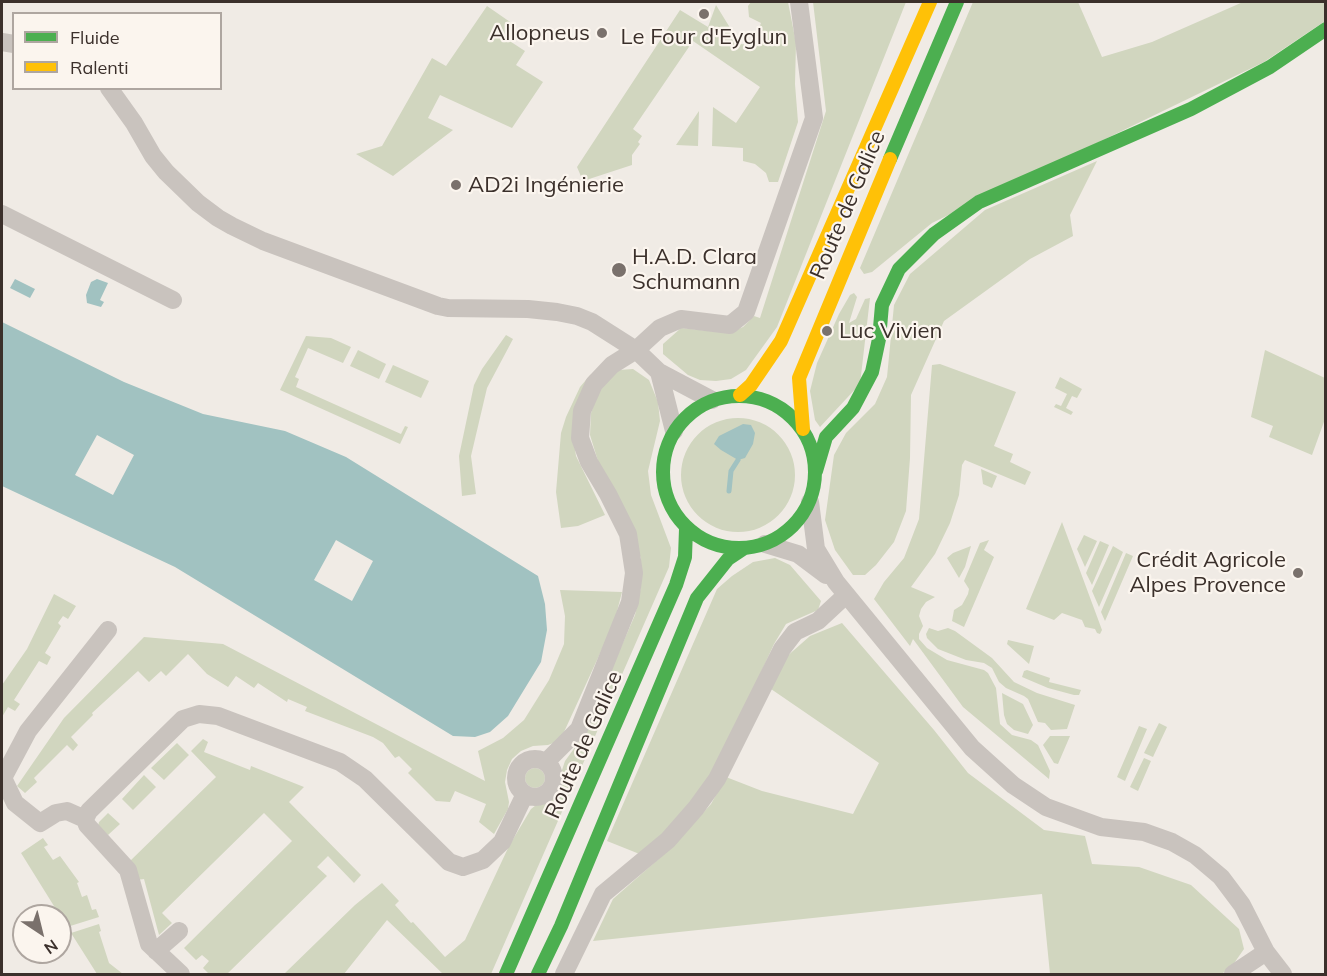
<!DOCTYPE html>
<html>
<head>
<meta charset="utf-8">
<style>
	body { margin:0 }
	#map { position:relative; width:1327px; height:976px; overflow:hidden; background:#f0ebe5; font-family:Mulish,sans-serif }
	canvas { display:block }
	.frame { position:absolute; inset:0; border:3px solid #3b302b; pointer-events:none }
	.legend { position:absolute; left:12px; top:12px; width:210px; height:78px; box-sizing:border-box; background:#fbf5ee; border:2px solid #aea6a0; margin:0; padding:8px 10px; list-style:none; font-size:18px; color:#3b302b }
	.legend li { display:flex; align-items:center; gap:12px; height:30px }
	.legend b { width:30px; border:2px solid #aea6a0 }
	.north { position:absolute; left:12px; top:904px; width:60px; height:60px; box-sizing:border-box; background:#fbf5ee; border:2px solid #aea6a0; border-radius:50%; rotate:145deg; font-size:16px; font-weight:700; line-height:24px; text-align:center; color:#3b302b }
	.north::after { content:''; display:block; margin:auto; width:21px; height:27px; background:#7a716c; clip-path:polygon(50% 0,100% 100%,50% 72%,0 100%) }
</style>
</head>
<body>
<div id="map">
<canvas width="1327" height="976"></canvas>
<div class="frame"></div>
<ul class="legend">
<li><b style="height:8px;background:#4caf50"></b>Fluide</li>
<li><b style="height:8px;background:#ffc107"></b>Ralenti</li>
</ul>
<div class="north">N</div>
</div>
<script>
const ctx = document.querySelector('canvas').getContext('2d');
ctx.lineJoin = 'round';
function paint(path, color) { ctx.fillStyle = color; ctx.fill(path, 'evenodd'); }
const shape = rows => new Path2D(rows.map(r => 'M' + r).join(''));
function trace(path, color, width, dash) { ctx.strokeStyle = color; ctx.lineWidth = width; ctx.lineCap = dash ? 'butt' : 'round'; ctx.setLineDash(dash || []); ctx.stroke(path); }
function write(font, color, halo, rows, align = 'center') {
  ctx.font = font + ' Mulish,sans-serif'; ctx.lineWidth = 4.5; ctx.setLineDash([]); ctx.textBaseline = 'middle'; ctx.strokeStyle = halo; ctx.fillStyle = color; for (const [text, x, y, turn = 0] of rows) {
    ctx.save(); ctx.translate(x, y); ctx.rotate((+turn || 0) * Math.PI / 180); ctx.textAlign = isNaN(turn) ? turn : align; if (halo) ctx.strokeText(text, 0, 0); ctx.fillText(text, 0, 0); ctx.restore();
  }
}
paint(shape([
	[751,2,788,2,796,43,795,84,798,122,778,182,769,182,766,173,755,164,743,161,743,148,712,146,713,107,736,123,760,87,693,41,633,129,642,136,638,142,640,144,632,155,632,165,583,181,577,167,680,10,708,27,716,5,740,44,752,45,761,23,749,17,748,6],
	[813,2,906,2,777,327,746,370,731,379,716,381,700,380,688,375,663,354,663,344,681,328,729,333,743,327,754,316,760,318,826,111],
	[973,2,1078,2,1102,57,1152,42,1243,2,1325,2,1325,21,1264,62,932,223,872,272,864,274,860,268],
	[487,6,513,24,505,38,525,51,516,65,543,82,512,128,440,95,428,118,453,130,393,176,356,154,382,146,432,58,446,66],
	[699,111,698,146,676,145],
	[1097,161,1070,215,1073,236,1030,259,944,321,911,395,910,458,906,511,894,542,876,565,865,575,853,575,835,550,825,520,834,455,846,433,875,404,887,377,894,305,910,274,985,210],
	[854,293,857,297,849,323,856,319,865,299,870,298,860,384,820,427,815,420,810,391,817,363,839,314,850,295],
	[506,335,513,339,487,388,471,456,476,494,462,496,459,456,474,385,482,369],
	[306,336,331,338,351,347,343,363,308,348,295,377,299,379,296,387,401,434,405,426,408,427,400,444,280,390],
	[358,350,386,364,379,379,350,366],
	[1265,350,1325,378,1325,419,1312,455,1269,437,1273,426,1251,417],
	[940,364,1016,392,994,446,1013,454,1010,462,1031,472,1025,485,965,460,962,465,959,495,950,523,935,554,911,587,935,597,926,602,921,609,919,616,923,626,919,634,919,639,927,648,947,660,984,670,988,673,996,688,1000,724,1012,735,1031,740,1038,745,1050,771,1049,779,963,707,913,639,910,646,874,599,884,582,904,558,919,519,932,365],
	[393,365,429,381,421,398,385,382],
	[633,369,649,380,658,402,660,421,648,471,651,495,671,548,669,567,491,974,443,974,387,920,344,974,284,974,355,905,382,883,399,901,395,905,411,923,413,922,445,957,465,940,509,846,531,809,558,788,560,776,565,761,581,739,635,615,641,587,641,559,631,525,598,461,590,435,591,413,599,390,619,370],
	[591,374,582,391,573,435,576,456,605,515,578,526,561,528,556,492,561,433,566,417,580,387],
	[1060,377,1082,389,1077,398,1072,396,1066,408,1073,412,1071,415,1054,407,1056,404,1061,406,1067,394,1055,388],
	'681 475a57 57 0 1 1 114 0a57 57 0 1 1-114 0Z',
	[981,469,997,476,992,488,983,484],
	[1062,522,1102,630,1100,634,1097,633,1095,629,1085,627,1082,620,1062,613,1054,620,1026,609],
	[1084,535,1097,541,1085,567,1077,549],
	[989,540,984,550,994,557,964,627,952,621,954,610,962,605,968,594,969,589,964,581,980,543],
	[1100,541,1109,545,1092,585,1086,573],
	[971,546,965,567,959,578,947,558,953,553],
	[1113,546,1123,552,1099,607,1092,591],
	[1126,553,1133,556,1105,621,1101,612],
	[775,558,790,565,821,601,818,610,786,624,774,644,717,768,675,824,642,855,607,841,717,589,732,576,753,562],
	[560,590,622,592,614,623,564,732,556,742,548,745,533,746,521,751,512,759,507,770,505,782,509,802,508,809,494,834,479,822,486,804,455,791,450,802,436,801,408,773,412,769,399,756,395,758,383,743,373,737,305,711,307,707,288,699,287,702,258,683,254,688,236,676,228,687,207,674,188,654,166,676,161,671,149,682,138,671,92,713,93,715,71,737,78,745,73,751,67,745,34,778,37,782,25,793,17,786,64,718,144,637,223,644,485,781,478,751,503,738,524,720,549,680,564,644,565,616],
	[54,594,76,606,68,619,63,616,58,623,61,626,45,653,51,657,47,665,39,661,14,700,20,704,15,711,8,707,2,717,2,685,27,649],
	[842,623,934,730,968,773,1044,830,1085,836,1092,864,1139,867,1191,885,1239,929,1244,949,1230,969,1221,974,1050,974,1042,894,593,941,613,899,671,848,711,804,726,777,762,791,853,814,879,763,771,689,785,658,810,636],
	[929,628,938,631,948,628,955,631,992,658,1014,682,1037,693,1075,705,1067,729,1051,730,1045,723,1038,722,1028,699,1024,696,1006,688,999,682,992,668,984,663,966,660,938,649,927,638,926,634],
	[1008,640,1034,646,1029,664,1007,644],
	[1027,670,1050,678,1049,682,1081,690,1079,695,1074,695,1048,688,1022,677,1024,671],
	[1002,693,1023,704,1033,725,1028,734,1014,730,1007,724,1004,715],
	[1159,723,1167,727,1153,757,1144,753],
	[1139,726,1147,729,1125,781,1117,777],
	[1050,736,1070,736,1058,764,1054,763,1043,745],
	[203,739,208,742,204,752,250,770,251,766,304,787,289,802,361,875,354,883,328,856,317,867,327,876,227,974,209,974,203,968,209,961,202,955,196,960,184,948,292,841,264,813,162,913,172,923,159,935,144,879,136,880,129,862,216,777,191,751],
	[177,743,189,755,164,780,151,768],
	[1144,758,1151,761,1138,791,1130,787],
	'525 778a10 10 0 1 1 20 0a10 10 0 1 1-20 0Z',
	[144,775,156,787,133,810,122,799],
	[108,813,120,824,108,835,98,826,99,822],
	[43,838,48,845,44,847,53,860,60,856,79,882,77,883,82,897,87,895,92,910,96,909,99,917,67,927,21,853],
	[99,924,101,931,99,932,109,963,123,974,97,974,71,933]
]), '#d1d6bf');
paint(shape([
	[15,279,35,289,30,298,10,288],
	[97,279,108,283,100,300,104,302,101,307,87,303,86,295,91,282],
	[2,322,124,382,203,414,285,431,346,457,538,576,545,604,547,630,541,662,508,716,490,732,475,737,453,736,175,567,2,486],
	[743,424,751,425,755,433,753,444,745,458,738,460,721,450,714,444,719,436]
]), '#a1c2c1');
paint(shape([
	[97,435,134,455,113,495,75,475],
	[336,540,373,561,352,601,314,580]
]), '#f0ebe5');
trace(shape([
	[729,491,731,471,738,460]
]), '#a1c2c1', 5);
trace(shape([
	[2,42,14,44],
	[109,88,134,123,153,156,166,172,198,203,218,218,232,226,263,241,438,306,448,308,528,309,557,312,577,316,592,322,636,350,659,372,712,400],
	[2,214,173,300],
	[659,372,674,431],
	[810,502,816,549,836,582,972,748,1013,785,1046,807,1101,827,1144,832,1172,842,1195,855,1221,877,1242,905,1266,952,1283,974],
	[765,544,798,554,826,575],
	'516 778a19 19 0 1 1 38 0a19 19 0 1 1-38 0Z',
	[546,762,579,729,630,602,634,573,628,534,608,494,589,462,580,438,582,411,594,384,612,365,636,350,660,328,681,319,730,325,746,312,814,118,799,2],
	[85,819,67,811,56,813,40,823,15,803,3,778,28,731,108,630],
	[156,951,179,931],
	[181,974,149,944,128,870,87,825,85,819,89,811,183,719,199,714,218,716,340,762,365,779,449,862,463,867,483,860,502,842,525,794],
	[564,974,603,894,668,840,696,808,717,779,782,649,795,632,818,621,846,595],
	[1233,974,1266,952]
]), '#c9c3be', 18);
trace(shape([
	[890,159,957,2],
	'663 472a76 76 0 1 1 152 0a76 76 0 1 1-152 0Z',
	[816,471,826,437,853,408,872,372,879,339,882,305,899,269,934,234,979,202,1191,109,1270,67,1326,29],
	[506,974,676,585,685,557,686,529],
	[538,974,561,926,697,598,728,559,743,549]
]), '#4caf50', 14);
trace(shape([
	[740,395,751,385,781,341,930,2],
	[803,429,799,378,890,159]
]), '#ffc107', 14);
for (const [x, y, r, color] of [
	[704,14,6,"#7a716c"],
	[602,33,6,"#7a716c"],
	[456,185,6,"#7a716c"],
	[619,270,8,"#7a716c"],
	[827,331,6,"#7a716c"],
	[1298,573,6,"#7a716c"]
]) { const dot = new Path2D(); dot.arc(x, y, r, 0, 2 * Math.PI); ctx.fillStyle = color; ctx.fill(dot); trace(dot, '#fbf5ee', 2); }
write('22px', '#3b302b', '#fbf5ee', [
	["Allopneus",590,33,"right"],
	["Le Four d'Eyglun",704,37,"center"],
	["AD2i Ingénierie",468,185],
	["H.A.D. Clara",632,257],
	["Schumann",632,282],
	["Luc Vivien",839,331],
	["Crédit Agricole",1286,560,"right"],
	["Alpes Provence",1286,585,"right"]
], 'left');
write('22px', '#3b302b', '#fbf5ee', [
	["Route de Galice",848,205,-67],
	["Route de Galice",584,745,-66]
]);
</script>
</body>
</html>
